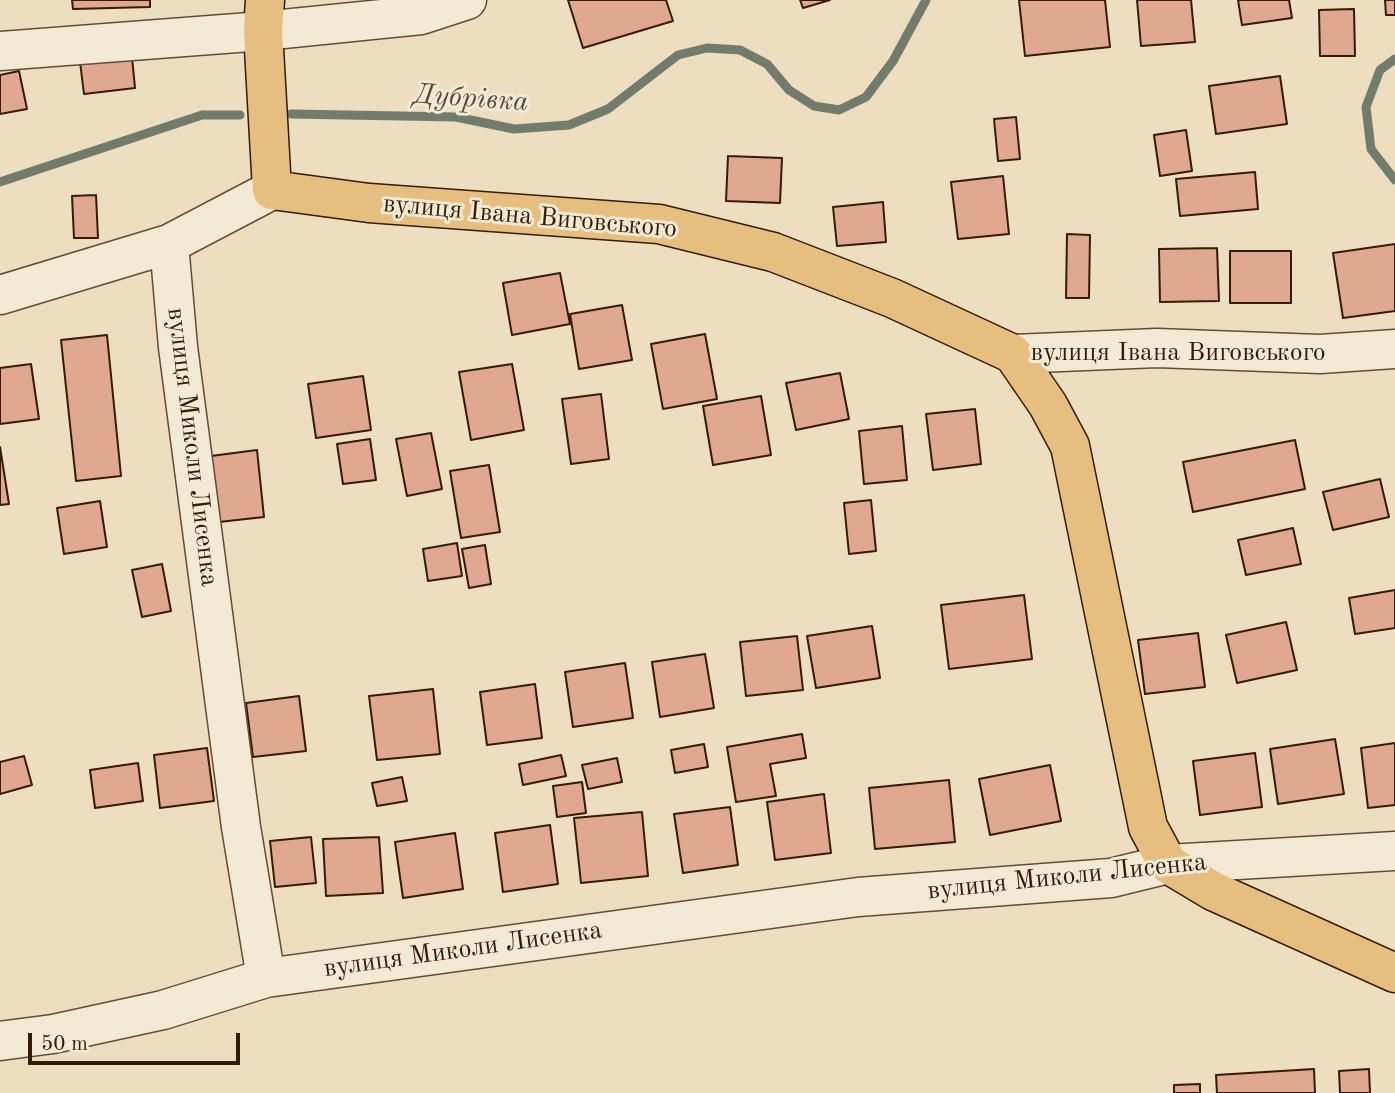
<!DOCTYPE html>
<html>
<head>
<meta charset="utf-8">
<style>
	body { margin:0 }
	#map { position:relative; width:1395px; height:1093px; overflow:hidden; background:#ecdebf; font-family:"Old Standard TT",serif }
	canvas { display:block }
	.scale { position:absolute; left:28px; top:1033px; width:212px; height:32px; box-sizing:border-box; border:4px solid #351b04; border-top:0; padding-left:9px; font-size:21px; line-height:24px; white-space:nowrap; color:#351b04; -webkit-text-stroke:5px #f3ead5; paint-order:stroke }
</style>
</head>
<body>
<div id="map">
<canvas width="1395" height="1093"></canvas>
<div class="scale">50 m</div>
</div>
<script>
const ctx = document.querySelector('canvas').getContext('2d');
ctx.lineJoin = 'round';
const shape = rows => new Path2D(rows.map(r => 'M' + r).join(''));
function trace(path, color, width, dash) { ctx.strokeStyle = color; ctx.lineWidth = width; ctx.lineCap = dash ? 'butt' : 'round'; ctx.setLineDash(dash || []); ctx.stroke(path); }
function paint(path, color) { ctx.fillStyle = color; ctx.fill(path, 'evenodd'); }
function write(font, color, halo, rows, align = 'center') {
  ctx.font = font + ' "Old Standard TT",serif'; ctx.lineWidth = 6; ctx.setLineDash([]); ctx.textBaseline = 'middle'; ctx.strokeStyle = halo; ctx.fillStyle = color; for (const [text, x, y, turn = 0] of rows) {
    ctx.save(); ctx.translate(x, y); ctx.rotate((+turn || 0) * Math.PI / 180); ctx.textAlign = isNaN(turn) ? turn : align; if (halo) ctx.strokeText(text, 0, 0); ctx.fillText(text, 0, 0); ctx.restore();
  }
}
trace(shape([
	[1395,59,1380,70,1366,107,1371,149,1395,180],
	[291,114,456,117,514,129,569,125,608,109,678,55,707,48,740,50,767,64,789,90,814,106,839,110,866,97,893,61,926,0],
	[0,182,202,115,240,115]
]), '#717c6c', 9);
const building = shape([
	[72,0,150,0,150,7,73,9,72,0],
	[568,0,666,0,673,21,583,48,568,0],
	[800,0,830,0,803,8,800,0],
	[1019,0,1105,0,1110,47,1025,56,1019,0],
	[1137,0,1191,0,1195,42,1141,46,1137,0],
	[1238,0,1289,0,1292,18,1242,25,1238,0],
	[1385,0,1395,0,1395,15,1386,15,1385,0],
	[1354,9,1355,56,1320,56,1319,10,1354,9],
	[132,57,135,88,84,94,80,62,132,57],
	[19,71,27,109,0,114,0,75,19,71],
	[1280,76,1287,124,1216,134,1209,86,1280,76],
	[1016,117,1020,159,998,161,994,119,1016,117],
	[1186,130,1192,171,1160,176,1154,135,1186,130],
	[728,156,782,158,780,203,726,201,728,156],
	[1255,172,1258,209,1180,216,1176,179,1255,172],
	[1003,176,1009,234,958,239,951,182,1003,176],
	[96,195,98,238,74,238,72,196,96,195],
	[883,202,886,242,837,246,833,207,883,202],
	[1067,234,1090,235,1089,298,1066,298,1067,234],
	[1395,244,1395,311,1343,318,1333,253,1395,244],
	[1217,248,1219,301,1160,302,1159,249,1217,248],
	[1230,251,1291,251,1291,303,1230,303,1230,251],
	[560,273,570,324,512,335,503,283,560,273],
	[622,305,632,360,579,369,570,314,622,305],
	[705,334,717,399,663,409,651,344,705,334],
	[107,335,121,476,76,481,61,340,107,335],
	[31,364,39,419,0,424,0,368,31,364],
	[512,364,524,430,471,440,459,372,512,364],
	[840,373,849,419,796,430,786,383,840,373],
	[363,376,371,430,316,438,308,384,363,376],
	[601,394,609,459,571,464,562,399,601,394],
	[761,396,771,455,713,465,703,406,761,396],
	[975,409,981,464,933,470,926,414,975,409],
	[902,426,907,480,864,484,859,431,902,426],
	[431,433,442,489,407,496,396,439,431,433],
	[370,439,376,480,343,484,337,444,370,439],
	[1295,440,1305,489,1193,512,1183,462,1295,440],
	[0,447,9,504,0,505,0,447],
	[257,450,264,517,219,522,211,456,257,450],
	[489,465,500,532,461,538,450,471,489,465],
	[1380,479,1389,517,1333,530,1323,492,1380,479],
	[871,500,876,551,849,554,844,503,871,500],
	[100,501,107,547,64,554,57,508,100,501],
	[1293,528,1301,564,1246,575,1238,540,1293,528],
	[457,543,462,576,428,581,423,549,457,543],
	[485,545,491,584,469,588,462,549,485,545],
	[162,564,171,611,142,617,132,570,162,564],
	[1395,590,1395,628,1355,634,1349,598,1395,590],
	[1024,595,1032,659,949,669,941,605,1024,595],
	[1286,622,1297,670,1237,683,1226,635,1286,622],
	[872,626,880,678,816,688,807,636,872,626],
	[1198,633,1205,687,1145,694,1138,640,1198,633],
	[797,636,803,690,746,696,740,642,797,636],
	[705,654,714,708,660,717,652,662,705,654],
	[625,663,633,718,573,727,565,672,625,663],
	[535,684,542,738,487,745,480,692,535,684],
	[433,689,440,754,377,760,369,696,433,689],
	[299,696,306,751,253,757,246,703,299,696],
	[802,734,806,758,770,764,776,796,736,802,727,747,802,734],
	[1335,739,1344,794,1278,804,1270,749,1335,739],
	[1395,743,1395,805,1368,808,1361,748,1395,743],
	[704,744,708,767,675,773,671,750,704,744],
	[207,748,214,801,160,808,154,755,207,748],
	[1255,753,1262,807,1200,815,1193,761,1255,753],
	[561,755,566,776,523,785,519,764,561,755],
	[24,756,32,785,0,794,0,762,24,756],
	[617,758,622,782,588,789,582,765,617,758],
	[138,763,143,801,95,808,90,770,138,763],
	[1050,765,1061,821,990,835,979,779,1050,765],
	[402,777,407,801,377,806,372,783,402,777],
	[949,780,955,842,875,849,869,788,949,780],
	[582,782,586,813,557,817,553,786,582,782],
	[824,794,831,853,775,860,767,802,824,794],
	[730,807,738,865,683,873,674,814,730,807],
	[642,812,648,876,581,883,574,818,642,812],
	[550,825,558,884,503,892,495,833,550,825],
	[455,833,463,889,403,898,395,842,455,833],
	[311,837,316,883,275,887,270,841,311,837],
	[379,837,383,893,326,896,323,839,379,837],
	[1314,1069,1315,1093,1217,1093,1216,1075,1314,1069],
	[1369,1069,1370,1093,1340,1093,1339,1071,1369,1069],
	[1200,1084,1200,1093,1174,1093,1174,1085,1200,1084]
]);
paint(building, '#e1a890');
trace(building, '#351b04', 2);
const minor = shape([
	[0,51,263,31,421,15,467,0],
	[169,244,178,347,241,827,266,978,858,897,1111,878,1168,864,1395,851],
	[0,295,169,244,272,190],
	[1013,354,1157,348,1320,354,1395,349],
	[0,1041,53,1034,163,1010,266,978]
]);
const major = shape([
	[265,0,263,31,272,190,369,203,659,224,773,252,892,298,1013,354,1048,405,1070,446,1148,827,1168,864,1213,891,1395,973]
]);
trace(minor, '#634c33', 41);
trace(major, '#351b04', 41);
trace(minor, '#f3ead5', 38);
trace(major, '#e6bf80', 38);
write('26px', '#351b04', '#f3ead5', [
	["вулиця Івана Виговського",530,217,5],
	["вулиця Івана Виговського",1178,353],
	["вулиця Миколи Лисенка",192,447,83],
	["вулиця Миколи Лисенка",1067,877,-6],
	["вулиця Миколи Лисенка",463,950,-8]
]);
write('italic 28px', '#534b38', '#f3ead5', [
	["Дубрівка",471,99,4]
]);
</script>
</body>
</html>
